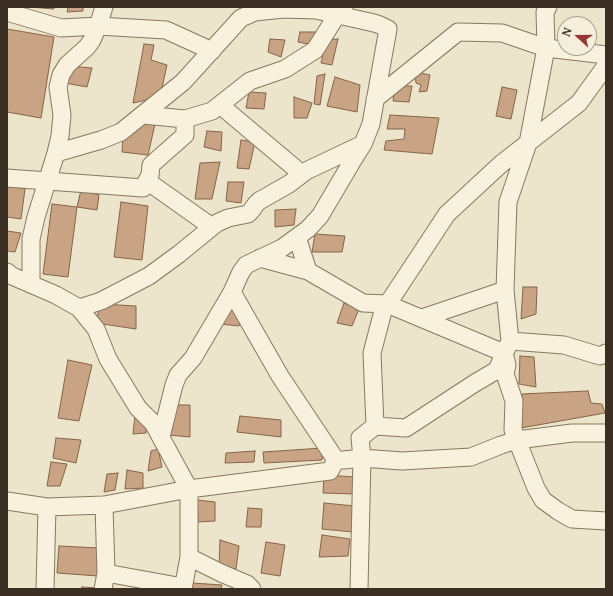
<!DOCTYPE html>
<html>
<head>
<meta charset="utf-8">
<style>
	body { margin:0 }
	#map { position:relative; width:613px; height:596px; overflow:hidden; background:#ece4cb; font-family:"Noto Serif",serif }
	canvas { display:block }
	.frame { position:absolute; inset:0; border:8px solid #3a2f22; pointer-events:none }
	.north { position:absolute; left:557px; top:16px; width:40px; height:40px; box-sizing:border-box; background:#f4eeda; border:1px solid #aaa290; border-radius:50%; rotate:291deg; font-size:11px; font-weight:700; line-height:16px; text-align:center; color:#3a2f22 }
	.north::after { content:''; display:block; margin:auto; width:14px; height:18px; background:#943834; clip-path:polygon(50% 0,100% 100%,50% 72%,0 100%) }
</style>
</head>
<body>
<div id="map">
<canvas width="613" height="596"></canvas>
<div class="frame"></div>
<div class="north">N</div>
</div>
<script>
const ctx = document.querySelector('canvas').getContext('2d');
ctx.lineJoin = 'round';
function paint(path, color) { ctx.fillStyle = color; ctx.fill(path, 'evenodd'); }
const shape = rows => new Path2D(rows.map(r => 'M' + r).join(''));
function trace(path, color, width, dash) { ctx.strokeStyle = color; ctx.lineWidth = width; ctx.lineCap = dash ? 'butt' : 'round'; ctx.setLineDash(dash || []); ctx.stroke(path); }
const building = shape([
	[30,7,54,7,54,9,30,7],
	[68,7,83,7,83,11,67,12,68,7],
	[7,29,54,37,41,118,7,112,7,29],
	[300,32,316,32,313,45,298,42,300,32],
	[270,39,285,40,281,57,268,52,270,39],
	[338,39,332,65,321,63,326,40,338,39],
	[144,44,154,45,151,60,167,65,160,97,133,103,144,44],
	[69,66,92,68,87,87,65,83,69,66],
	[415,72,430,75,427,91,419,92,421,85,416,83,415,72],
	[325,74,320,105,314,104,317,76,325,74],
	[335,77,360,85,357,112,327,106,335,77],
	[395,86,412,86,409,102,393,101,395,86],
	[502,87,517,90,511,119,496,116,502,87],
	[249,92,266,93,264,109,246,108,249,92],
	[294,97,312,103,307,118,294,118,294,97],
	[390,115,439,118,432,154,384,150,386,141,404,139,405,129,387,129,390,115],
	[137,124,155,124,148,155,122,152,123,136,137,124],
	[207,131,222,132,221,151,204,147,207,131],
	[241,140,255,142,249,169,237,168,241,140],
	[220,162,212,199,195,199,200,163,220,162],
	[228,182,244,182,241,203,226,201,228,182],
	[7,185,25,189,21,219,7,217,7,185],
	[81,190,99,195,97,210,77,207,81,190],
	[121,202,148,206,142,260,114,257,121,202],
	[52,204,77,207,68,277,43,274,52,204],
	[296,209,294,225,275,227,275,210,296,209],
	[7,231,21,233,15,252,7,251,7,231],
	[315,234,345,236,342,252,312,252,315,234],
	[523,287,537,287,536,314,521,319,523,287],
	[344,303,359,309,352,326,337,323,344,303],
	[100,304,136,306,136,329,96,323,100,304],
	[225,309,244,313,239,326,220,324,225,309],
	[520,356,534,357,536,387,519,384,520,356],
	[68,360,92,365,79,421,58,418,68,360],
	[588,391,591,403,602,404,605,413,521,428,522,394,588,391],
	[173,405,190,405,190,437,168,435,173,405],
	[135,415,146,420,146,433,133,434,135,415],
	[240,416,281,420,281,437,237,432,240,416],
	[56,438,81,440,76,463,53,458,56,438],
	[323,448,322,460,264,463,263,452,323,448],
	[158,449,162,467,148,471,151,451,158,449],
	[255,451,254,462,225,463,226,453,255,451],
	[51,462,67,464,60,486,47,486,51,462],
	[127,470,143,473,143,488,125,489,127,470],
	[118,473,115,490,104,492,107,474,118,473],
	[324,475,356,477,355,494,323,493,324,475],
	[197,500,215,502,215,521,198,522,197,500],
	[324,503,355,506,353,532,322,529,324,503],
	[248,508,262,509,261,527,246,527,248,508],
	[322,535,350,539,348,556,319,557,322,535],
	[220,540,239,546,236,569,219,567,220,540],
	[266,542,285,545,280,576,261,573,266,542],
	[59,546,100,548,98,576,57,573,59,546],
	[192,583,222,585,221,589,191,589,192,583],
	[82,587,98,588,98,589,81,589,82,587]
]);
paint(building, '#c8a484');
trace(building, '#866448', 1);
const street = shape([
	[7,12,61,28,98,26,166,30,212,51],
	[375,99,458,32,502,33,546,48,545,12,548,7],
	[220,105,302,174],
	[185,119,212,111,250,81,285,69,315,50,337,15,344,8],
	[56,153,101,140,121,132,183,82,241,18,255,12,283,9,316,10,374,23,380,25,388,29,371,124,363,144,353,160,320,216,308,229,282,248,246,265,241,272,232,292,193,358,178,375,174,385,161,437],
	[7,178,143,188,150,175,151,165,185,135,185,119,143,115],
	[147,181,212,227],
	[260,258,308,271,297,237],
	[308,271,363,303,387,304,504,353,507,365,505,374,514,401,513,430,536,488,543,500,558,511,572,519,606,521],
	[7,272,12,276,56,295,79,308,96,329,108,359,138,408,153,423,189,489,189,557,221,573,247,584,252,589],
	[31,284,31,239,36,217,56,153,60,136,62,115,58,87,61,75,67,65,87,47,92,40,98,26,104,7],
	[232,292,280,376,336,460],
	[79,308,101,301,149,276,179,254,217,223,228,218,248,214,251,211,256,204,259,201,289,184,306,171,363,144],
	[422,318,505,290],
	[510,341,505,290,508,202,528,143,546,48,606,55],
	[375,426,372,353,383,311,447,214,501,164,579,103,605,67,606,59],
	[7,501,47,507,104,505,189,489,330,471,336,460,344,460,362,458,360,438,375,426,406,428,475,383,497,370,510,341,564,345,600,356,606,353],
	[106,573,183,587],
	[45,589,47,507],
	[103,589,106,573,104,505],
	[183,589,189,557],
	[359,589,362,458,402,461,471,457,501,445,517,440,572,433,606,433]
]);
trace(street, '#897860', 19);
trace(street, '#f7f1de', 17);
</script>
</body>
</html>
